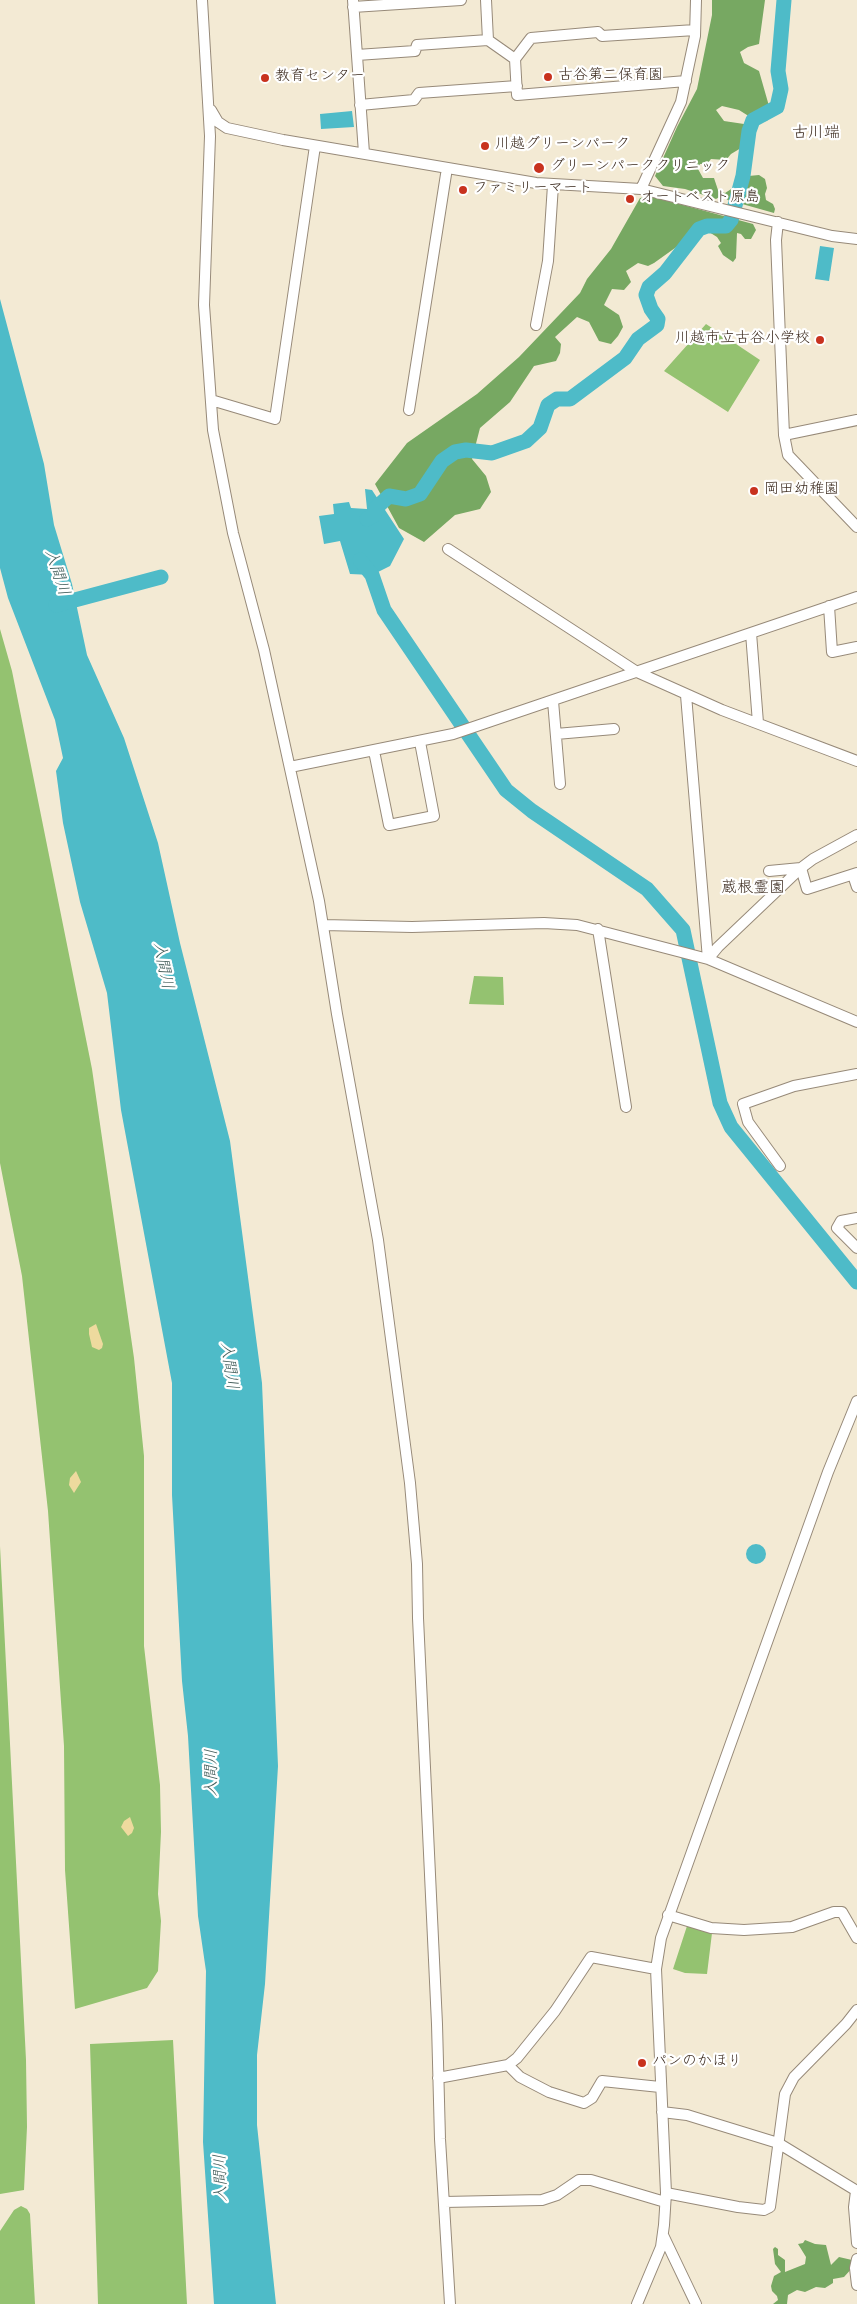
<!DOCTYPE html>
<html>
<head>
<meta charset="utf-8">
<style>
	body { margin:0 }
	canvas { display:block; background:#f3ead4 }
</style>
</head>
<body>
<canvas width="857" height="2304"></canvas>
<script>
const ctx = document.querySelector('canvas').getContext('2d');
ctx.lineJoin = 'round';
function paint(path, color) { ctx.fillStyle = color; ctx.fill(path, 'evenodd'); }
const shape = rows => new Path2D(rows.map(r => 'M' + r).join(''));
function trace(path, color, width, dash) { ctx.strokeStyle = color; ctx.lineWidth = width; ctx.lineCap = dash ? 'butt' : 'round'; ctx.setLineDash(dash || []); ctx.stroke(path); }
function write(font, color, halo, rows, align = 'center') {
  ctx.font = font + ' Dekko,"Klee One",sans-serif'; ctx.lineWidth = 4.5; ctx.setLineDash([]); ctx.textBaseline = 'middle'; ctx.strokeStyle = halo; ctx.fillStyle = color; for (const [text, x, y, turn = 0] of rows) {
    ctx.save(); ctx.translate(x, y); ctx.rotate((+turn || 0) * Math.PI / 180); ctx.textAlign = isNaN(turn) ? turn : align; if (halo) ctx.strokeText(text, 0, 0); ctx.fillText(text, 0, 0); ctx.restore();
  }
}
paint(shape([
	[706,324,760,360,728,412,664,371],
	[0,629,12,671,92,1069,134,1358,144,1456,144,1646,160,1785,161,1832,158,1894,161,1921,158,1971,147,1988,75,2009,65,1870,64,1746,48,1511,22,1276,0,1163],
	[474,976,503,977,504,1005,469,1004],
	[0,1546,26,2060,27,2127,24,2190,0,2194],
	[687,1926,712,1933,707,1974,685,1973,673,1969],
	[173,2040,187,2304,98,2304,90,2044],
	[21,2206,27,2209,30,2214,35,2304,0,2304,0,2231,14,2210]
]), '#94c270');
paint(shape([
	[712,0,765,0,759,44,748,47,740,52,744,63,759,71,771,113,767,121,758,122,739,110,722,106,716,110,724,121,744,124,747,134,746,145,731,154,726,160,711,159,707,164,700,164,698,169,703,178,714,178,718,190,725,193,736,186,738,177,759,175,765,179,767,188,765,194,766,200,773,204,775,209,774,213,728,200,721,196,716,199,685,189,663,186,655,176,677,127,697,89,712,15],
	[650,196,753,224,756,230,751,239,745,239,741,234,737,233,736,258,733,262,723,255,718,246,721,243,717,237,709,232,694,231,682,243,654,263,648,266,638,263,626,271,631,282,624,290,612,289,604,305,619,315,623,327,618,336,611,344,599,341,589,322,577,317,555,337,561,344,560,353,556,361,534,366,510,402,480,428,472,459,486,476,491,492,480,509,455,515,424,542,399,528,375,484,407,443,477,394,519,357,580,293,587,279,611,249,640,198],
	[805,2240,815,2244,826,2245,831,2265,839,2257,852,2260,853,2267,844,2277,833,2279,833,2283,825,2288,816,2287,805,2292,797,2290,788,2295,787,2304,773,2304,778,2300,777,2296,772,2291,771,2286,774,2276,781,2272,775,2264,773,2249,775,2247,778,2249,778,2255,785,2260,785,2272,805,2264,806,2257,798,2244,803,2243]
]), '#77a862');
paint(shape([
	[96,1324,103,1344,102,1348,99,1350,92,1347,89,1334,89,1328],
	[76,1471,81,1482,74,1493,69,1485,70,1478],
	[130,1817,134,1828,132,1833,128,1836,121,1827,124,1821]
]), '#eeda9e');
paint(shape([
	[352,111,354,127,321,129,320,114],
	[820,246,834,248,829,281,815,279],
	[0,299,44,464,54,525,72,584,87,655,124,738,158,843,180,943,230,1141,262,1383,278,1766,265,1984,257,2055,257,2125,276,2304,214,2304,203,2142,206,1971,198,1916,188,1736,182,1681,172,1495,172,1383,121,1110,107,993,80,902,63,823,56,771,63,758,55,720,8,598,0,568],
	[365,489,372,490,404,539,390,566,372,575,350,574,340,541,324,544,319,516,334,514,333,504,349,502,351,508,367,509],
	'746 1554a10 10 0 1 1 20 0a10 10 0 1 1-20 0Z'
]), '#4ebbc8');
trace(shape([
	[367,519,374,515,377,507,389,496,406,499,420,494,442,461,455,452,466,450,492,453,526,441,540,428,548,405,557,399,570,399,625,358,638,339,657,325,658,319,651,309,646,295,649,287,665,273,699,229,707,226,726,226,731,220,743,176,749,131,753,120,777,107,781,89,778,71,784,0],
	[360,560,372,575,384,610,506,790,532,811,647,889,683,930,720,1103,731,1127,857,1282],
	[56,605,161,577]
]), '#4ebbc8', 15);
const street = shape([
	[202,0,210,136,204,305,213,430,233,533,264,650,319,901,337,1014,378,1240,410,1483,417,1564,418,1618,437,2024,440,2139,450,2304],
	[353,0,364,153],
	[353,7,461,0],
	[488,40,515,59,517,95,686,81],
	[357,55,415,51,417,45,488,40,486,0],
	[515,59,531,38,598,32,602,36,695,30],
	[360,105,414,100,419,93,517,86],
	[211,110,218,122,227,128,283,140,536,183,641,189,832,236,857,239],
	[641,189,681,102,695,36,696,0],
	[778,222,776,240,784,435,788,455,857,527],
	[536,325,548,261,553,185],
	[211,400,275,419,315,146],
	[409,410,447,168],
	[784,435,857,420],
	[448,549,637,672,722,710,857,761],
	[829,606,832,652,857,647],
	[751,633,758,723],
	[686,695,708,959],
	[553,701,560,784],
	[556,734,614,729],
	[374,751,389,825,434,816,420,742],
	[290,767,453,734,857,597],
	[769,871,801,868,807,889,857,873],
	[853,875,857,887],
	[323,925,412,927,544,923,577,925,708,959,857,1022],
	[598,929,626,1107],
	[708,959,718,947,801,868,813,859,857,835],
	[780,1166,748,1122,743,1104,794,1086,857,1074],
	[857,1218,841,1221,837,1228,857,1248],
	[668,1915,711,1928,744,1930,792,1927,834,1912,842,1912,857,1938],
	[508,2065,520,2077,549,2092,584,2103,592,2098,602,2081,660,2087],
	[438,2078,508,2065,517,2058,555,2011,591,1957,656,1969],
	[662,2112,687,2115,778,2143,857,2191],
	[856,2191,854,2207,857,2243],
	[666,2193,738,2207,764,2210,770,2207,785,2094,794,2077,846,2024,857,2010],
	[444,2202,542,2200,557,2195,579,2180,591,2180,665,2202],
	[663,2235,696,2304],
	[857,2259,855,2268,857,2285],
	[637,2304,661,2247,664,2225,666,2193,656,1969,661,1938,828,1472,857,1401]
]);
trace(street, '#978a79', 12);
trace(street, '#fff', 10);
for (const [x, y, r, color] of [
	[548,77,5,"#c8321e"],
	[265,78,5,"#c8321e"],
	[485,146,5,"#c8321e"],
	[539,168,6,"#c8321e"],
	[463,190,5,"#c8321e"],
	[630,199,5,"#c8321e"],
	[820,340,5,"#c8321e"],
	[754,491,5,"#c8321e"],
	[642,2063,5,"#c8321e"]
]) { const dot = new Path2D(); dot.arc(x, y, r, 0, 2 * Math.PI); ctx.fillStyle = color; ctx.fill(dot); trace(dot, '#fff', 2); }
write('15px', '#3b2a1e', '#fff', [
	["古谷第二保育園",558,77],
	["教育センター",275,78],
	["川越グリーンパーク",495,146],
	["グリーンパーククリニック",550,168],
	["ファミリーマート",473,190],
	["オートベスト原島",640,199],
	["川越市立古谷小学校",810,340,"right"],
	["岡田幼稚園",764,491],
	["パンのかほり",652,2063]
], 'left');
write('16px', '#3b2a1e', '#fff', [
	["古川端",816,135],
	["蔵根霊園",753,890]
]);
write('italic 16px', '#425d5a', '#fff', [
	["入間川",55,573,72],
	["入間川",161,966,79],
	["入間川",227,1366,82],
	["入間川",214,1773,-90],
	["入間川",223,2178,-92]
]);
</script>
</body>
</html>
